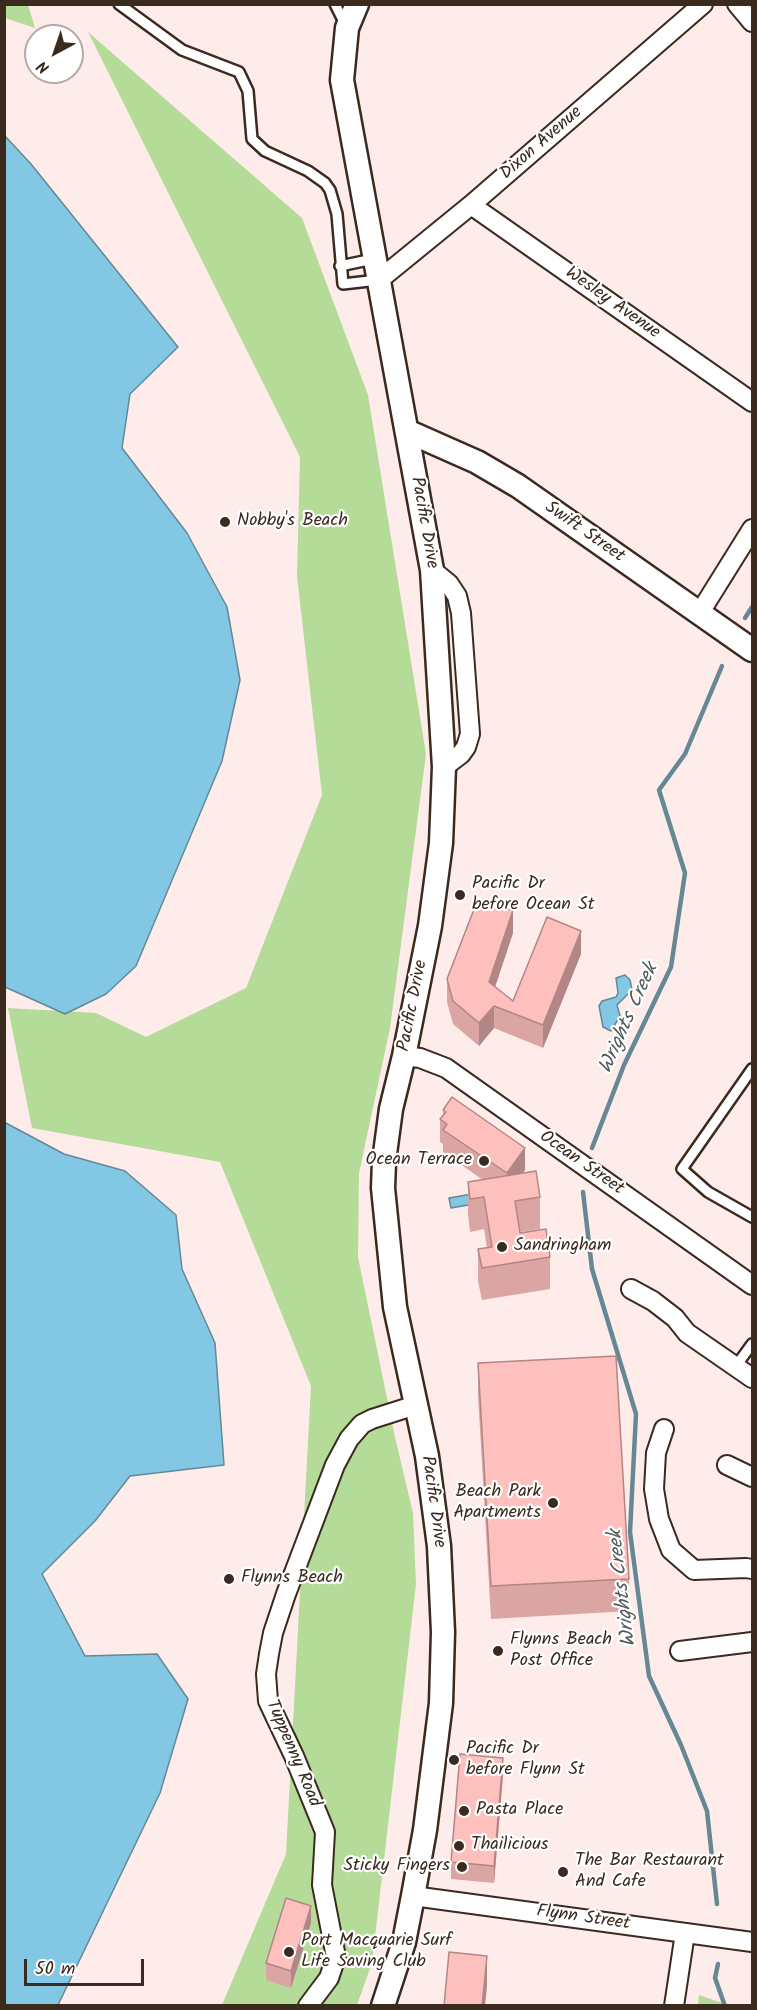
<!DOCTYPE html>
<html>
<head>
<meta charset="utf-8">
<style>
	body { margin:0 }
	#map { position:relative; width:757px; height:2010px; overflow:hidden; background:#feeceb; font-family:Kalam,sans-serif }
	canvas { display:block }
	.frame { position:absolute; inset:0; border:6px solid #3b2a1e; pointer-events:none }
	.north { position:absolute; left:24px; top:24px; width:60px; height:60px; box-sizing:border-box; background:#fff; border:2px solid #b1aaa5; border-radius:50%; rotate:220deg; font-size:16px; font-weight:700; line-height:24px; text-align:center; color:#3b2a1e }
	.north::after { content:''; display:block; margin:auto; width:21px; height:27px; background:#3b2a1e; clip-path:polygon(50% 0,100% 100%,50% 72%,0 100%) }
	.scale { position:absolute; left:24px; top:1959px; width:120px; height:27px; box-sizing:border-box; border:3px solid #3b2a1e; border-top:0; padding-left:8px; font-size:18px; line-height:21px; white-space:nowrap; color:#3b2a1e; -webkit-text-stroke:4px #fff; paint-order:stroke }
</style>
</head>
<body>
<div id="map">
<canvas width="757" height="2010"></canvas>
<div class="frame"></div>
<div class="north">N</div>
<div class="scale">50 m</div>
</div>
<script>
const ctx = document.querySelector('canvas').getContext('2d');
ctx.lineJoin = 'round';
function paint(path, color) { ctx.fillStyle = color; ctx.fill(path, 'evenodd'); }
const shape = rows => new Path2D(rows.map(r => 'M' + r).join(''));
function trace(path, color, width, dash) { ctx.strokeStyle = color; ctx.lineWidth = width; ctx.lineCap = dash ? 'butt' : 'round'; ctx.setLineDash(dash || []); ctx.stroke(path); }
function write(font, color, halo, rows, align = 'center') {
  ctx.font = font + ' Kalam,sans-serif'; ctx.lineWidth = 4.5; ctx.setLineDash([]); ctx.textBaseline = 'middle'; ctx.strokeStyle = halo; ctx.fillStyle = color; for (const [text, x, y, turn = 0] of rows) {
    ctx.save(); ctx.translate(x, y); ctx.rotate((+turn || 0) * Math.PI / 180); ctx.textAlign = isNaN(turn) ? turn : align; if (halo) ctx.strokeText(text, 0, 0); ctx.fillText(text, 0, 0); ctx.restore();
  }
}
paint(shape([
	[5,4,28,5,35,28,5,18],
	[88,32,302,218,368,395,426,754,390,1028,359,1173,358,1257,395,1437,413,1513,416,1584,372,1963,357,2005,222,2005,286,1854,311,1386,220,1162,32,1128,8,1008,96,1013,146,1037,246,988,322,795,297,576,300,457],
	[699,1995,728,2005,698,2005]
]), '#b4db97');
const water = shape([
	[5,136,31,164,178,347,130,394,122,448,187,533,227,607,240,680,222,761,136,966,106,994,65,1014,5,987,5,136],
	[625,975,630,980,632,990,617,1005,620,1016,611,1031,603,1027,599,1006,602,1001,616,997,618,993,616,978,625,975],
	[4,1122,64,1154,125,1171,176,1215,182,1269,215,1343,224,1465,130,1476,95,1521,42,1574,85,1656,157,1654,188,1699,160,1793,58,2005,5,2005,4,1122],
	[472,1194,474,1204,451,1208,449,1198,472,1194]
]);
paint(water, '#82c7e3');
trace(water, '#668894', 1.5);
trace(shape([
	[745,618,752,607],
	[592,1148,624,1065,671,967,685,873,659,790,685,754,722,666],
	[583,1192,592,1269,636,1414,630,1532,649,1676,681,1745,707,1811,717,1904],
	[718,1964,715,1978,725,2006]
]), '#668894', 4.5);
const service = shape([
	[119,4,182,50,239,72,248,91,252,139,265,151,308,171,325,183,330,190,337,214,343,284,378,280],
	[335,4,346,26],
	[340,266,373,259],
	[752,1069,682,1169,708,1192,752,1217],
	[736,1366,752,1344]
]);
const minor = shape([
	[737,4,752,22],
	[471,205,752,402],
	[379,280,471,205,703,4],
	[432,570,449,584,457,596,461,613,470,734,466,747,461,754,444,767],
	[699,614,752,529],
	[404,1056,420,1058,446,1068,752,1285],
	[631,1289,653,1301,675,1318,687,1333,752,1378],
	[664,1429,656,1453,654,1489,659,1519,671,1550,694,1570,746,1568,752,1569],
	[727,1465,752,1477],
	[680,1651,752,1642],
	[413,1896,752,1942],
	[308,2006,329,1978,336,1957,322,1885,325,1832,294,1756,268,1701,266,1674,269,1654,273,1633,286,1594,335,1465,349,1439,362,1424,372,1419,416,1405],
	[674,2006,685,1933]
]);
const tertiary = shape([
	[357,4,347,28,342,80,432,570,444,767,441,843,430,926,404,1056,391,1109,384,1161,383,1188,395,1307,427,1456,439,1546,443,1632,441,1703,425,1830,413,1896,404,1942,383,2006],
	[407,431,477,462,518,486,752,650]
]);
trace(service, '#3b2a1e', 14);
trace(minor, '#3b2a1e', 22);
trace(tertiary, '#3b2a1e', 27);
trace(service, '#fff', 9);
trace(minor, '#fff', 18);
trace(tertiary, '#fff', 22);
paint(shape([
	[513,933,495,987,513,1001,581,954,543,1048,494,1028,479,1046,453,1024,447,1002,447,979],
	[443,1110,525,1170,523,1173,540,1197,540,1229,520,1232,520,1233,550,1257,550,1289,482,1300,478,1281,478,1249,487,1248,484,1229,470,1232,468,1214,468,1182,483,1180,443,1152,443,1144,440,1142,440,1119,443,1115],
	[478,1363,629,1579,629,1611,491,1619,478,1395],
	[503,1775,494,1883,451,1879,451,1862],
	[311,1923,291,1988,266,1980,266,1963]
]), '#daa5a3');
paint(shape([
	[513,910,513,933,489,1005,489,982],
	[581,931,581,954,543,1048,543,1025],
	[494,1006,494,1028,479,1046,479,1023],
	[525,1148,525,1170,507,1196,507,1173],
	[503,1758,503,1775,494,1883,494,1866],
	[311,1906,311,1923,291,1988,291,1971],
	[487,1956,487,1986,485,2006,482,2006]
]), '#b18684');
const building = shape([
	[478,899,513,910,489,982,513,1001,547,917,581,931,543,1025,494,1006,479,1023,453,1001,447,979,478,899],
	[452,1097,525,1148,507,1173,443,1130,447,1124,440,1119,446,1112,443,1110,452,1097],
	[536,1171,540,1197,515,1201,520,1233,546,1229,550,1257,482,1268,478,1249,492,1247,484,1197,470,1199,468,1182,536,1171],
	[616,1356,629,1579,491,1586,478,1363,616,1356],
	[460,1754,503,1758,494,1866,451,1862,460,1754],
	[286,1898,311,1906,291,1971,266,1963,286,1898],
	[449,1952,487,1956,482,2006,444,2006,449,1952]
]);
paint(building, '#fdc0bd');
trace(building, '#b18684', 1.5);
for (const [x, y, r, color] of [
	[225,522,6,"#3b2a1e"],
	[460,895,6,"#3b2a1e"],
	[484,1161,6,"#3b2a1e"],
	[502,1247,6,"#3b2a1e"],
	[553,1503,6,"#3b2a1e"],
	[229,1579,6,"#3b2a1e"],
	[498,1651,6,"#3b2a1e"],
	[454,1760,6,"#3b2a1e"],
	[464,1811,6,"#3b2a1e"],
	[459,1846,6,"#3b2a1e"],
	[462,1867,6,"#3b2a1e"],
	[563,1872,6,"#3b2a1e"],
	[289,1952,6,"#3b2a1e"]
]) { const dot = new Path2D(); dot.arc(x, y, r, 0, 2 * Math.PI); ctx.fillStyle = color; ctx.fill(dot); trace(dot, '#fff', 2); }
write('18px', '#3b2a1e', '#fff', [
	["Dixon Avenue",542,144,-41],
	["Wesley Avenue",612,304,35],
	["Pacific Drive",423,523,80],
	["Swift Street",584,533,35],
	["Pacific Drive",414,1006,-79],
	["Ocean Street",581,1164,35],
	["Pacific Drive",432,1502,82],
	["Tuppenny Road",292,1754,67],
	["Flynn Street",583,1919,8]
]);
write('18px', '#3b2a1e', '#fff', [
	["Nobby's Beach",237,522],
	["Pacific Dr",472,885],
	["before Ocean St",472,906],
	["Ocean Terrace",472,1161,"right"],
	["Sandringham",514,1247],
	["Beach Park",541,1493,"right"],
	["Apartments",541,1514,"right"],
	["Flynns Beach",241,1579],
	["Flynns Beach",510,1641],
	["Post Office",510,1662],
	["Pacific Dr",466,1750],
	["before Flynn St",466,1771],
	["Pasta Place",476,1811],
	["Thailicious",471,1846],
	["The Bar Restaurant",575,1862],
	["And Cafe",575,1883],
	["Sticky Fingers",450,1867,"right"],
	["Port Macquarie Surf",301,1942],
	["Life Saving Club",301,1963]
], 'left');
write('italic 20px', '#505959', '#fff', [
	["Wrights Creek",630,1019,-66],
	["Wrights Creek",624,1588,-97]
]);
</script>
</body>
</html>
